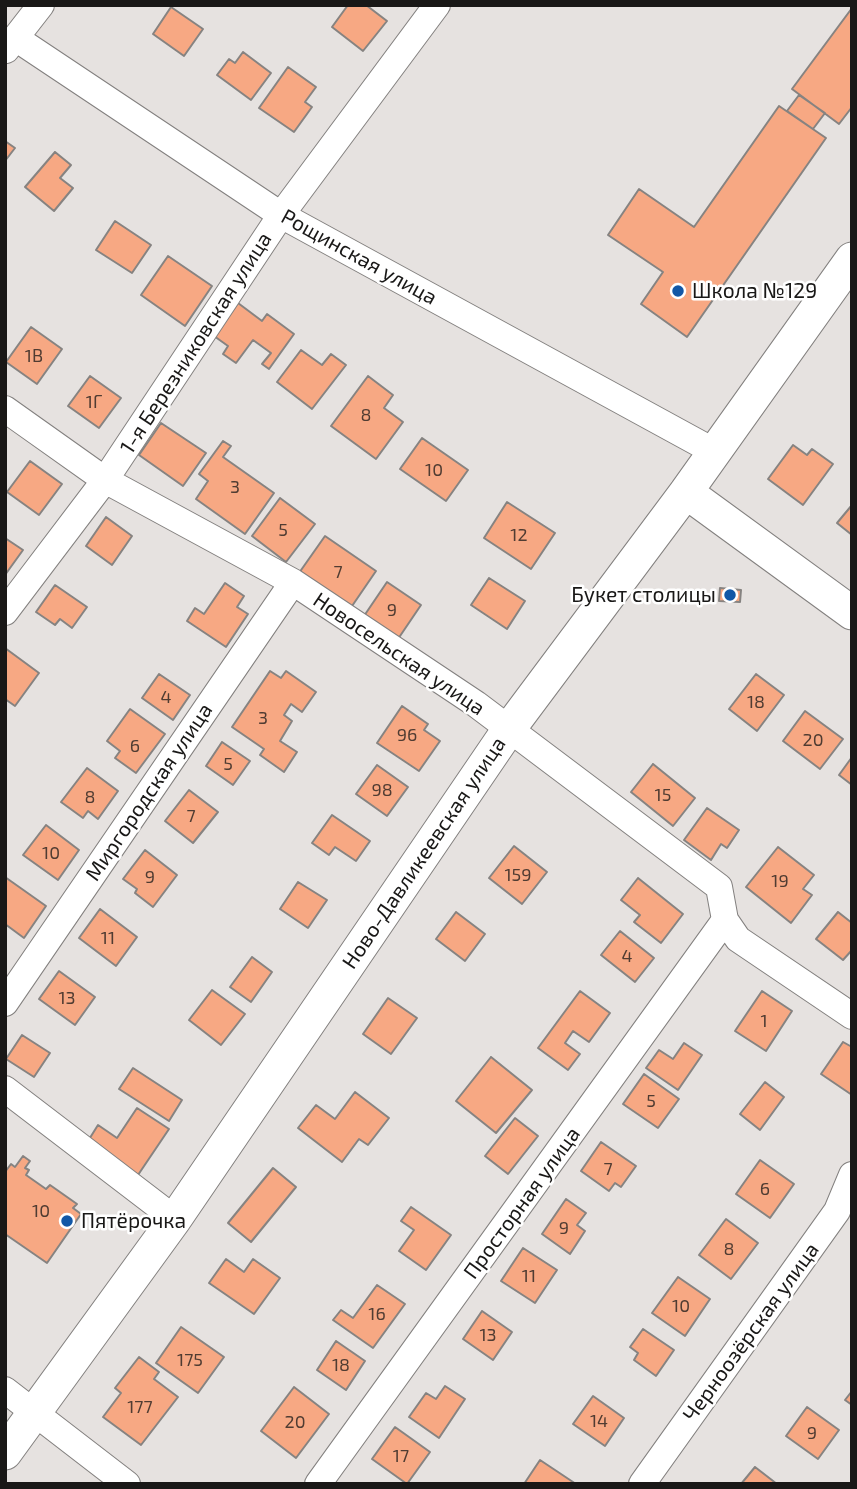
<!DOCTYPE html>
<html>
<head>
<meta charset="utf-8">
<style>
	body { margin:0 }
	#map { position:relative; width:857px; height:1489px; overflow:hidden; background:#e6e2e0; font-family:"Exo 2",sans-serif }
	canvas { display:block }
	.frame { position:absolute; inset:0; border:7px solid #191817; pointer-events:none }
</style>
</head>
<body>
<div id="map">
<canvas width="857" height="1489"></canvas>
<div class="frame"></div>
</div>
<script>
const ctx = document.querySelector('canvas').getContext('2d');
ctx.lineJoin = 'round';
function paint(path, color) { ctx.fillStyle = color; ctx.fill(path, 'evenodd'); }
const shape = rows => new Path2D(rows.map(r => 'M' + r).join(''));
function trace(path, color, width, dash) { ctx.strokeStyle = color; ctx.lineWidth = width; ctx.lineCap = dash ? 'butt' : 'round'; ctx.setLineDash(dash || []); ctx.stroke(path); }
function write(font, color, halo, rows, align = 'center') {
  ctx.font = font + ' "Exo 2",sans-serif'; ctx.lineWidth = 5; ctx.setLineDash([]); ctx.textBaseline = 'middle'; ctx.strokeStyle = halo; ctx.fillStyle = color; for (const [text, x, y, turn = 0] of rows) {
    ctx.save(); ctx.translate(x, y); ctx.rotate((+turn || 0) * Math.PI / 180); ctx.textAlign = isNaN(turn) ? turn : align; if (halo) ctx.strokeText(text, 0, 0); ctx.fillText(text, 0, 0); ctx.restore();
  }
}
const building = shape([
	[348,5,366,5,387,21,363,51,332,27,348,5],
	[171,7,203,29,184,56,153,34,171,7],
	[852,8,852,107,839,124,792,89,852,8],
	[243,52,271,73,251,100,217,75,229,59,235,63,243,52],
	[288,67,316,87,305,102,312,107,294,132,259,108,288,67],
	[799,95,825,113,813,129,787,111,799,95],
	[779,106,826,138,687,337,641,304,663,272,608,235,639,189,694,227,779,106],
	[5,141,15,148,5,161,5,141],
	[55,152,71,165,60,178,73,188,54,211,25,187,55,152],
	[115,221,151,245,132,273,96,250,115,221],
	[168,256,212,286,185,326,141,295,168,256],
	[238,303,262,321,267,314,294,334,269,369,262,364,271,353,253,340,236,363,223,354,228,346,214,336,238,303],
	[31,327,62,349,37,384,6,362,31,327],
	[301,350,322,365,331,354,346,365,312,409,277,382,301,350],
	[90,376,121,398,99,428,68,406,90,376],
	[368,376,393,395,384,408,403,422,376,459,331,426,368,376],
	[161,423,206,453,183,486,139,455,161,423],
	[422,438,468,470,446,501,400,469,422,438],
	[223,441,231,446,223,457,274,493,245,534,196,499,208,481,199,474,223,441],
	[793,445,807,455,812,449,833,464,803,505,768,479,793,445],
	[30,461,62,484,39,515,7,492,30,461],
	[280,498,315,524,286,562,252,536,280,498],
	[507,502,555,533,531,569,484,538,507,502],
	[852,505,852,535,837,523,852,505],
	[106,517,132,536,112,565,86,546,106,517],
	[325,536,376,571,350,609,299,573,325,536],
	[5,538,23,550,5,575,5,538],
	[489,578,525,601,507,629,471,605,489,578],
	[387,582,421,605,398,639,364,616,387,582],
	[225,583,244,596,237,607,248,614,226,647,187,621,195,608,204,614,225,583],
	[55,585,87,607,72,628,60,619,55,625,36,612,55,585],
	[720,588,741,590,740,602,719,601,720,588],
	[5,648,39,673,15,706,5,699,5,648],
	[270,671,281,678,286,671,316,692,302,712,291,704,284,715,292,721,280,741,297,752,284,772,260,755,264,749,232,727,270,671],
	[159,674,190,695,173,720,142,698,159,674],
	[756,674,784,695,757,731,729,709,756,674],
	[402,706,428,724,424,730,440,741,419,771,377,743,402,706],
	[130,709,165,734,136,773,115,758,120,751,107,741,130,709],
	[805,711,843,739,820,769,783,741,805,711],
	[222,742,250,761,233,785,206,766,222,742],
	[852,757,852,785,839,775,852,757],
	[653,764,695,798,673,826,631,792,653,764],
	[377,765,408,787,387,816,356,794,377,765],
	[87,768,118,791,98,819,88,811,83,818,61,802,87,768],
	[189,790,218,812,193,843,165,821,189,790],
	[707,808,739,830,727,848,721,844,711,860,684,840,707,808],
	[332,815,370,841,356,861,335,847,329,855,312,843,332,815],
	[46,825,79,850,58,880,23,855,46,825],
	[514,846,547,872,522,904,489,878,514,846],
	[778,847,814,875,803,889,812,895,791,923,746,887,778,847],
	[145,850,177,875,153,907,135,893,137,889,123,879,145,850],
	[5,877,46,906,24,938,5,924,5,877],
	[638,878,683,914,661,943,634,922,640,915,621,900,638,878],
	[298,882,327,900,308,928,280,909,298,882],
	[100,909,137,937,116,966,79,938,100,909],
	[456,912,485,934,465,961,436,939,456,912],
	[838,912,852,923,852,950,843,960,816,939,838,912],
	[620,931,654,958,635,982,601,955,620,931],
	[252,957,272,972,251,1002,230,987,252,957],
	[59,971,95,997,75,1025,39,999,59,971],
	[212,990,245,1014,221,1045,189,1020,212,990],
	[580,991,610,1013,589,1042,573,1031,565,1043,580,1054,568,1070,538,1048,580,991],
	[762,991,792,1011,766,1051,735,1031,762,991],
	[388,998,417,1018,391,1054,363,1034,388,998],
	[22,1035,50,1053,34,1077,6,1059,22,1035],
	[843,1042,852,1047,852,1095,821,1074,843,1042],
	[684,1043,702,1055,678,1090,646,1068,659,1050,673,1059,684,1043],
	[491,1057,532,1090,496,1133,456,1101,491,1057],
	[133,1068,182,1100,169,1121,119,1089,133,1068],
	[644,1074,679,1099,658,1128,623,1104,644,1074],
	[765,1082,784,1097,760,1130,740,1114,765,1082],
	[355,1092,389,1118,368,1145,359,1139,342,1162,298,1128,316,1105,335,1119,355,1092],
	[137,1108,169,1129,138,1175,88,1141,98,1125,117,1138,137,1108],
	[515,1118,538,1136,508,1174,485,1156,515,1118],
	[601,1142,636,1166,621,1187,615,1183,609,1191,581,1171,601,1142],
	[23,1156,30,1161,25,1168,29,1170,26,1175,46,1189,50,1185,77,1204,73,1208,81,1214,47,1263,5,1234,5,1172,11,1164,15,1167,23,1156],
	[760,1160,794,1184,770,1218,736,1194,760,1160],
	[273,1168,296,1187,251,1242,228,1223,273,1168],
	[566,1199,586,1213,577,1225,585,1231,570,1254,542,1234,566,1199],
	[411,1207,451,1235,426,1270,399,1251,414,1230,401,1221,411,1207],
	[726,1219,758,1243,731,1279,699,1255,726,1219],
	[523,1248,557,1270,535,1303,501,1281,523,1248],
	[226,1259,244,1272,253,1259,280,1278,254,1314,209,1283,226,1259],
	[678,1277,710,1299,685,1336,652,1313,678,1277],
	[377,1285,405,1304,373,1348,333,1320,341,1310,353,1318,377,1285],
	[482,1311,512,1332,493,1360,463,1339,482,1311],
	[181,1327,224,1357,198,1393,156,1363,181,1327],
	[643,1329,674,1350,656,1376,634,1360,638,1353,630,1347,643,1329],
	[336,1341,365,1361,346,1390,317,1370,336,1341],
	[139,1357,159,1372,154,1379,178,1397,141,1445,103,1417,121,1393,115,1388,139,1357],
	[445,1386,465,1399,439,1438,409,1417,426,1393,436,1399,445,1386],
	[294,1387,329,1414,296,1458,261,1431,294,1387],
	[852,1391,852,1405,845,1400,852,1391],
	[593,1396,624,1418,605,1446,573,1424,593,1396],
	[807,1407,839,1430,818,1459,786,1436,807,1407],
	[395,1427,430,1452,407,1484,372,1459,395,1427],
	[540,1460,576,1484,524,1484,540,1460],
	[755,1467,777,1484,741,1484,755,1467]
]);
paint(building, '#f7a883');
trace(building, '#868381', 2);
const minor = shape([
	[17,39,281,215,715,452],
	[6,50,41,5],
	[5,409,105,480,293,582,476,704,719,887,725,920,738,939,852,1016],
	[5,612,105,480,281,215,437,5],
	[5,1003,293,582],
	[5,1089,175,1219],
	[5,1390,127,1484],
	[318,1484,725,920],
	[642,1484,837,1211,852,1175]
]);
const tertiary = shape([
	[686,492,852,613],
	[5,1453,175,1219,509,729,686,492,852,259]
]);
trace(minor, '#83807f', 28);
trace(tertiary, '#83807f', 35);
trace(minor, '#fff', 26);
trace(tertiary, '#fff', 33);
for (const [x, y, r, color] of [
	[678,291,7,"#1257a6"],
	[730,595,7,"#1257a6"],
	[67,1221,7,"#1257a6"]
]) { const dot = new Path2D(); dot.arc(x, y, r, 0, 2 * Math.PI); ctx.fillStyle = color; ctx.fill(dot); trace(dot, '#fff', 2.5); }
write('18px', '#503c32', null, [
	["1В",34,356],
	["1Г",94,402],
	["8",366,415],
	["10",434,470],
	["3",235,487],
	["5",283,530],
	["12",519,535],
	["7",338,572],
	["9",392,610],
	["4",166,697],
	["18",756,702],
	["3",263,718],
	["96",407,735],
	["20",813,740],
	["6",135,746],
	["5",228,764],
	["98",382,790],
	["15",663,795],
	["8",90,797],
	["7",191,816],
	["10",51,853],
	["159",518,875],
	["9",150,877],
	["19",780,881],
	["11",108,938],
	["4",627,956],
	["13",67,998],
	["1",764,1021],
	["5",651,1101],
	["7",608,1169],
	["6",765,1189],
	["10",41,1211],
	["9",564,1228],
	["8",729,1249],
	["11",529,1276],
	["10",681,1306],
	["16",377,1314],
	["13",488,1335],
	["175",190,1360],
	["18",341,1365],
	["177",140,1407],
	["14",599,1421],
	["20",295,1422],
	["9",812,1433],
	["17",401,1456]
]);
write('21px', '#191817', '#fff', [
	["Рощинская улица",359,257,29],
	["1-я Березниковская улица",196,343,-57],
	["Новосельская улица",399,654,34],
	["Миргородская улица",149,792,-56],
	["Ново-Давликеевская улица",424,853,-56],
	["Просторная улица",522,1203,-54],
	["Черноозёрская улица",751,1332,-54]
]);
write('21px', '#191817', '#fff', [
	["Школа №129",692,291],
	["Букет столицы",716,595,"right"],
	["Пятёрочка",81,1221]
], 'left');
</script>
</body>
</html>
